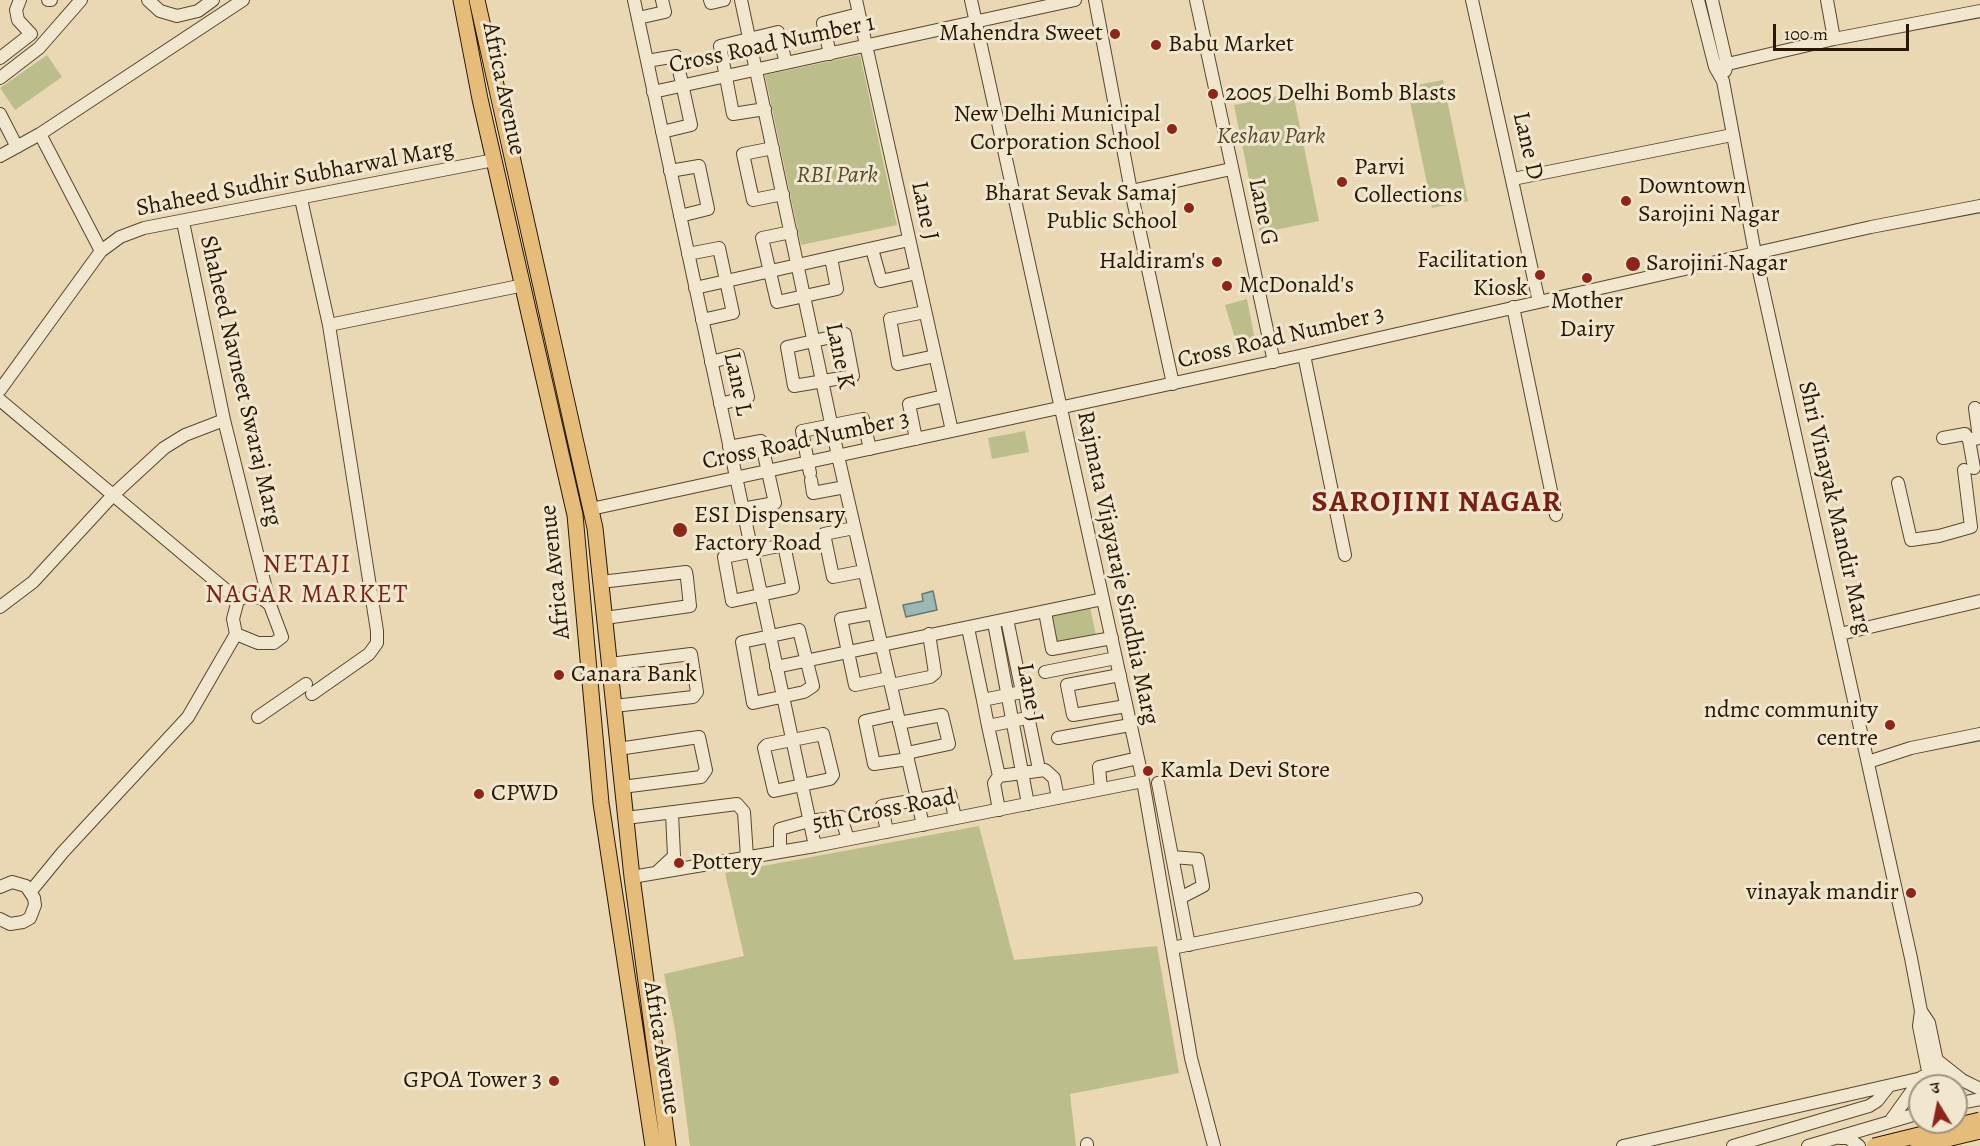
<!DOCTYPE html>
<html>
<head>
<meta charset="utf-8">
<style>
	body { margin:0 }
	#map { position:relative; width:1980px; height:1146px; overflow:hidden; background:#ead8b4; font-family:Alegreya,"Noto Serif Devanagari",serif }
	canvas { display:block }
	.north { position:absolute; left:1908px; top:1074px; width:60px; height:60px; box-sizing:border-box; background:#f1e6ce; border:2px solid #a1937c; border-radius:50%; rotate:350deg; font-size:16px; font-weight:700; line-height:24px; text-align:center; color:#281701 }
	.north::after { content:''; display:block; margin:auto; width:21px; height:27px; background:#8f2418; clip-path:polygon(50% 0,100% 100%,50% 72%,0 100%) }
	.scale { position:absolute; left:1773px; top:24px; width:136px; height:27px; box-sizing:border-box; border:3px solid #281701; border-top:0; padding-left:8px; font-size:18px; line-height:21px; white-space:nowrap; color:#281701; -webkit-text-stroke:4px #f1e6ce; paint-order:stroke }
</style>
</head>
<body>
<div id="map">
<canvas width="1980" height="1146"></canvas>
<div class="north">उ</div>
<div class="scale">100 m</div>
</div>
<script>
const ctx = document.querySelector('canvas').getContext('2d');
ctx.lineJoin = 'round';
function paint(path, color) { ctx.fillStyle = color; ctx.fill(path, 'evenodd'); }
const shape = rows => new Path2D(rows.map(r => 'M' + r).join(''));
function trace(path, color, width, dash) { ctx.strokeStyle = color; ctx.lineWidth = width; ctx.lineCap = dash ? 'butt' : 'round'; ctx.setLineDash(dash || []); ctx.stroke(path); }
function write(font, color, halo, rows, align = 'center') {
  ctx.font = font + ' Alegreya,serif'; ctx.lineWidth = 6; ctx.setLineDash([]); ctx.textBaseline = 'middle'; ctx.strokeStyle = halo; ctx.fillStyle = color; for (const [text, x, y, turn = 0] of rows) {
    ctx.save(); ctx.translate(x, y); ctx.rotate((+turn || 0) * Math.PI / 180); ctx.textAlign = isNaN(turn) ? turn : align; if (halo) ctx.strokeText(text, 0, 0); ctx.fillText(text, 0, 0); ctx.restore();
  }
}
paint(shape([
	[47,55,62,77,15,110,0,88],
	[860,55,897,225,801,245,765,75],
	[1443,80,1468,201,1432,208,1407,87],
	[1293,93,1319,221,1260,233,1234,105],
	[1247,299,1257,351,1240,355,1225,305],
	[1025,431,1029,452,992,459,988,438],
	[1090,607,1096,635,1055,643,1050,615],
	[979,826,1014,960,1157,946,1179,1073,1070,1094,1076,1146,690,1146,675,1029,664,974,744,956,725,873]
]), '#bbbe8a');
const water = shape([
	[933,591,937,610,906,617,903,605,923,601,922,594,933,591]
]);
paint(water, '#9ab8b5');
trace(water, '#6c786d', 1.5);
const minor = shape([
	[48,0,51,0],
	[148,0,160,11,177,16,198,11,213,0],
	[634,0,815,846],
	[710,0,711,3,724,0],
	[741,0,838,456,923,825],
	[856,0,952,431],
	[971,0,1143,781,1191,1058,1214,1146],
	[1095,0,1131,191],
	[1196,0,1274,362],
	[1472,0,1539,302],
	[1698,0,1715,67,1723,81,1755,253,1911,958,1921,1011,1919,1026,1931,1086],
	[1712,0,1727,65,1725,71],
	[1827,0,1834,39],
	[638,18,665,12,662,0],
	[830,54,823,23,859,14],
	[0,58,31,34,18,20,16,10,20,0],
	[647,61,676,56,691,125,662,132],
	[1715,67,1834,39,1980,11],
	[0,78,39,48,81,0],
	[653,92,1075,0],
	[765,109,733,114,720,46,778,32,786,63],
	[0,114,17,147],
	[40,134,101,251],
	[773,148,743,154,753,200,783,194],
	[0,156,40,134,243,0],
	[670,171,699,166,708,209,680,216],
	[1513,179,1732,135],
	[301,199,329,325,377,631,377,643,369,654,312,694],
	[183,222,224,420,270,605,282,637,274,643,258,643,236,634],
	[791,232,762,238,777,302,837,289,831,258],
	[872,249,881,281,917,273],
	[688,254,719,248,733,313,702,320],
	[695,288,909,240],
	[1513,307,1556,515],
	[925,312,890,319,898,364,935,356],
	[329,325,524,285],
	[845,334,853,376,794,386,787,347,845,334],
	[1304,355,1345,555],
	[711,362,738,355,748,397,720,404],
	[1173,384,1131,191,1231,169],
	[0,390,101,251,120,237,144,228,494,160],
	[0,400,238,600],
	[1975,408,1979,438],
	[1943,438,1965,434,1969,440,1980,438],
	[916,439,909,404,944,396],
	[1969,440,1974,468],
	[729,447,761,441,775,503,742,509],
	[810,473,802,431,863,419,870,449],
	[811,480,813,493,845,487],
	[1898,483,1911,540,1939,536,1971,527,1964,470],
	[591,509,1304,355,1871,227,1980,206],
	[854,528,824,534,833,577,864,571],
	[784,545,793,588,732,601,724,557,784,545],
	[601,582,686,572,687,578,690,606,605,618],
	[0,607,33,582,114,494,164,448,185,435,224,420],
	[1045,612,1052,649,1112,638],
	[874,613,841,619,855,685,889,678],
	[1007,619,1022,692],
	[994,623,1028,804],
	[968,628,983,700,1022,692,1025,694,1028,713,1027,718,988,726,999,776],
	[799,630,813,686,804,692,753,703,742,642,799,630],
	[1840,634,1980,601],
	[610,664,691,654,697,692,693,697,614,706],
	[776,667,1103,599],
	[1045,672,1116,658],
	[1120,675,1067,685,1073,715,1126,706],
	[891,685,930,677,935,673,929,634],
	[983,700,988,726],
	[897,714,865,721,874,764,908,759],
	[1028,716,1039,769],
	[258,717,306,684],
	[899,723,942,715,949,744,907,753],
	[823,734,833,775,830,779,774,791,764,748,767,745,823,734],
	[1058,738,1130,725],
	[618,749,699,737,706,770,701,777,622,787],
	[1868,762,1911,748,1980,734],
	[1158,783,1189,945],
	[1101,789,1099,767,1138,758],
	[999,810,994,783,999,776,1045,770,1054,778,1058,798],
	[626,818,737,804,744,812,747,857],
	[887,832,882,806,950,794,955,818],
	[780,852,780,829,809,821,841,817,848,839],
	[1172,857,1198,859,1203,886,1180,898],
	[657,872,674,856,672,813],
	[632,877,815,846,1143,781],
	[0,887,12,882,26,886,34,898,35,905,30,918,23,922,10,924,0,919],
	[31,891,63,852,188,717,236,634,233,619,238,600,250,595,263,599,270,605],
	[1172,948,1416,899],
	[1921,1011,1929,1023,1942,1086],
	[1938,1061,1962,1080,1980,1089],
	[1956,1104,1980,1099],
	[1891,1120,1922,1077],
	[1840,1138,1848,1138,1859,1146],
	[1087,1144,1087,1146],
	[1623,1146,1922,1078],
	[1733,1146,1869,1106,1877,1101,1888,1087],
	[1808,1146,1920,1113]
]);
const major = shape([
	[461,0,480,99,575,515,601,803,653,1146],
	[477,0,595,528,632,877,668,1146]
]);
trace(minor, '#58472e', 14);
trace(major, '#281701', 17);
trace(minor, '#f1e6ce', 12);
trace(major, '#e5bc7a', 15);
const majorBridge = shape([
	[1874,1146,1980,1120],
	[1918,1146,1980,1131]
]);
trace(majorBridge, '#281701', 17, []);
trace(majorBridge, '#e5bc7a', 15);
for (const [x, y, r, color] of [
	[1115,34,6,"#8f2418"],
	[1156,45,6,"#8f2418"],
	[1213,94,6,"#8f2418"],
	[1172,129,6,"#8f2418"],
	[1342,182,6,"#8f2418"],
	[1626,201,6,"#8f2418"],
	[1189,208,6,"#8f2418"],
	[1217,262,6,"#8f2418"],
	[1633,264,8,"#8f2418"],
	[1540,275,6,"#8f2418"],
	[1587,278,6,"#8f2418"],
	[1227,286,6,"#8f2418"],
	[680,530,8,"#8f2418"],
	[559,675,6,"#8f2418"],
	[1890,725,6,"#8f2418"],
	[1148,771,6,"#8f2418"],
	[479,794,6,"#8f2418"],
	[679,863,6,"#8f2418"],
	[1911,893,6,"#8f2418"],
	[554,1081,6,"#8f2418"]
]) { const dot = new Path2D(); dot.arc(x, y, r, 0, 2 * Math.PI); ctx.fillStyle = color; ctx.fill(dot); trace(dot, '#f1e6ce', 2); }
write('24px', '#281701', '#f1e6ce', [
	["Mahendra Sweet",1103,34,"right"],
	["Babu Market",1168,45],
	["2005 Delhi Bomb Blasts",1225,94],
	["New Delhi Municipal",1160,115,"right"],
	["Corporation School",1160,143,"right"],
	["Parvi",1354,168],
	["Collections",1354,196],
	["Downtown",1638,187],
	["Sarojini Nagar",1638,215],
	["Bharat Sevak Samaj",1177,194,"right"],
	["Public School",1177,222,"right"],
	["Facilitation",1528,261,"right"],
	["Kiosk",1528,289,"right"],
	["Haldiram's",1205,262,"right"],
	["Sarojini Nagar",1646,264],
	["McDonald's",1239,286],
	["Mother",1587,302,"center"],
	["Dairy",1587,330,"center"],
	["ESI Dispensary",694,516],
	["Factory Road",694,544],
	["Canara Bank",571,675],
	["ndmc community",1878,711,"right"],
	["centre",1878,739,"right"],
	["Kamla Devi Store",1160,771],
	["CPWD",491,794],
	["Pottery",691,863],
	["vinayak mandir",1899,893,"right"],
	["GPOA Tower 3",542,1081,"right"]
], 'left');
write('24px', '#281701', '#f1e6ce', [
	["Cross Road Number 1",772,45,-12],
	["Africa Avenue",503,89,78],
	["Lane D",1527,146,77],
	["Shaheed Sudhir Subharwal Marg",295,179,-11],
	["Lane J",924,211,78],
	["Lane G",1262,212,78],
	["Cross Road Number 3",1281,338,-13],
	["Lane K",839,356,78],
	["Shaheed Navneet Swaraj Marg",240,381,77],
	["Lane L",737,384,78],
	["Cross Road Number 3",806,441,-12],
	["Shri Vinayak Mandir Marg",1834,508,77],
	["Rajmata Vijayaraje Sindhia Marg",1117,568,78],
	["Africa Avenue",556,572,-96],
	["Lane J",1029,693,79],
	["5th Cross Road",884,811,-11],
	["Africa Avenue",661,1048,81]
]);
write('italic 24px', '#54492a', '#f1e6ce', [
	["Keshav Park",1271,137],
	["RBI Park",837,176]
]);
ctx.letterSpacing = '1.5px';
write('26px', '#7a1f14', '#f1e6ce', [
	["NETAJI",307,566],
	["NAGAR MARKET",307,596]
]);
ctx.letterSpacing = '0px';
ctx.letterSpacing = '1.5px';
write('bold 30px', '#7a1f14', '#f1e6ce', [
	["SAROJINI NAGAR",1437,504]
]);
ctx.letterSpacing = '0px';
</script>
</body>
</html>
